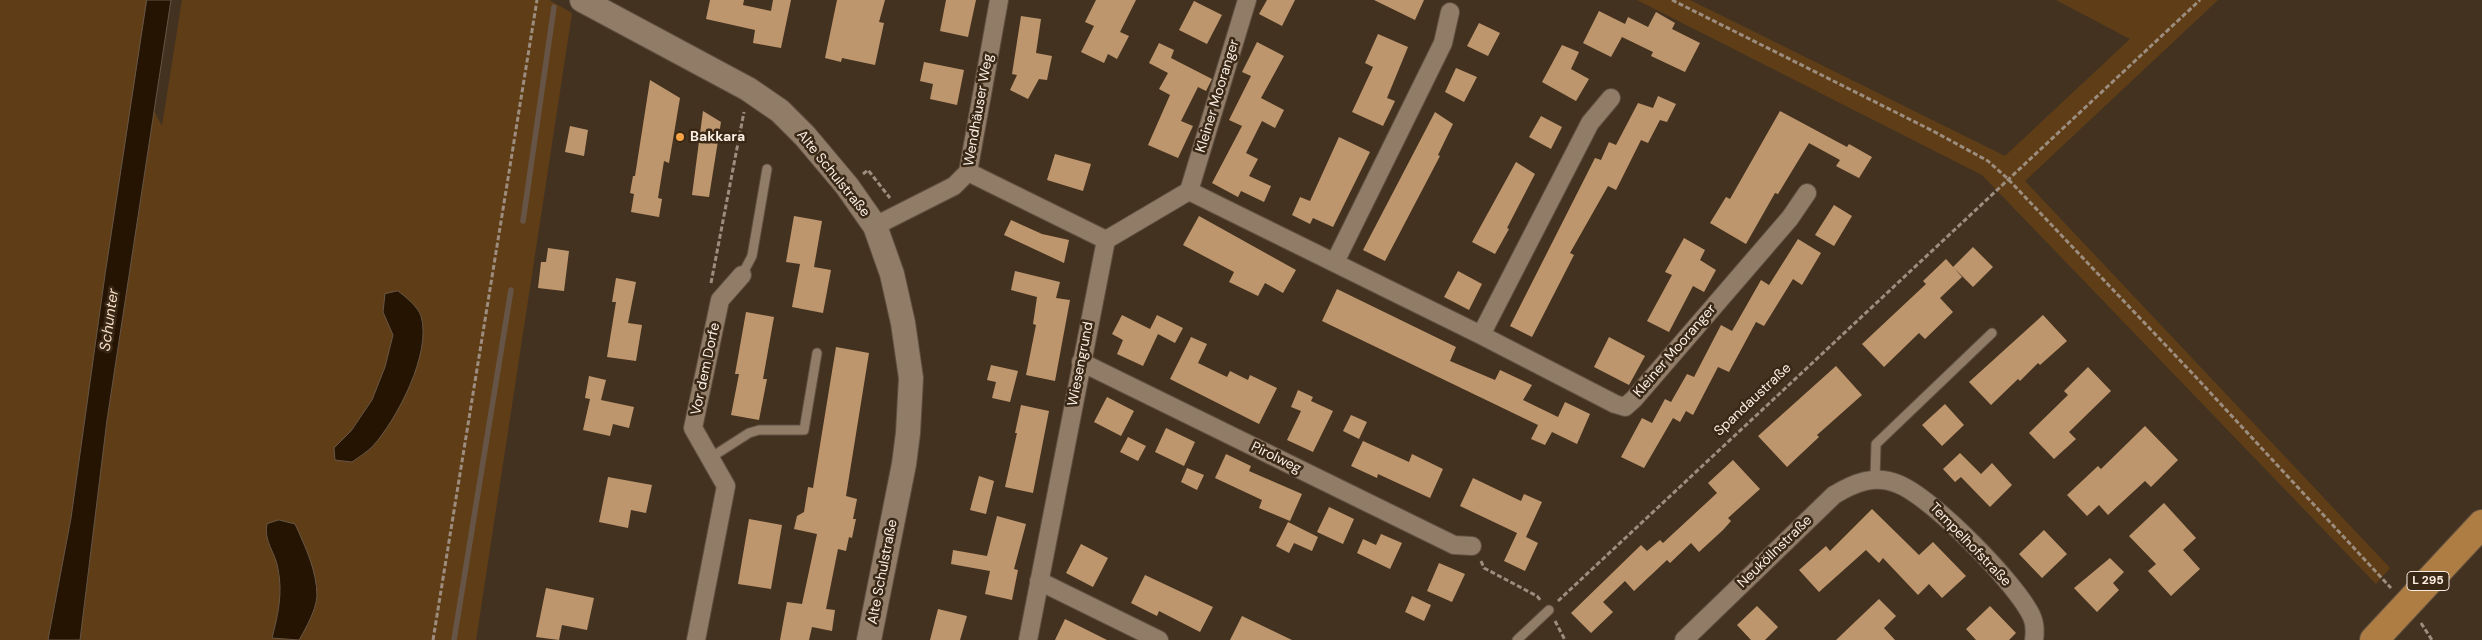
<!DOCTYPE html>
<html>
<head>
<meta charset="utf-8">
<style>
  body { margin:0 }
  canvas { display:block; background:#443220 }
</style>
</head>
<body>
<canvas width="2482" height="640"></canvas>
<script>
const ctx = document.querySelector('canvas').getContext('2d');
ctx.lineJoin = 'round';
function fill(path, color) {
  ctx.fillStyle = color;
  ctx.fill(path, 'evenodd');
}
function stroke(path, color, width, dash) {
  ctx.strokeStyle = color;
  ctx.lineWidth = width;
  ctx.lineCap = dash ? 'butt' : 'round';
  ctx.setLineDash(dash || []);
  ctx.stroke(path);
}
function drawText(font, color, halo, rows, align = 'center') {
  ctx.font = font + ' "DM Sans",sans-serif';
  ctx.lineWidth = 5;
  ctx.setLineDash([]);
  ctx.textBaseline = 'middle';
  ctx.strokeStyle = halo;
  ctx.fillStyle = color;
  for (const [text, x, y, turn = 0] of rows) {
    ctx.save();
    ctx.translate(x, y);
    ctx.rotate((+turn || 0) * Math.PI / 180);
    ctx.textAlign = isNaN(turn) ? turn : align;
    if (halo) ctx.strokeText(text, 0, 0);
    ctx.fillText(text, 0, 0);
    ctx.restore();
  }
}
fill(new Path2D(`
  M0,0h147l-42,275 -34,243 -23,122h-48z
  M182,0h367l23,13 -96,627h-396l27,-220 47,-309 8,15z
  M1637,0h53l315,156 125,-117 -74,-39h162l-193,181 365,387 -14,16 -394,-409z`), '#5f3e17');
const water = new Path2D(`
  M147,0h24l-64,420 -27,220h-32l23,-122 34,-243z
  M398,291c8,6 20,16 23,25 11,37 -24,103 -48,130 -6,6 -14,11 -21,16l-17,-2 -1,-12 17,-17 21,-31 13,-33 8,-32 -10,-23 2,-18z
  M279,520l16,4c10,22 22,47 22,72 -1,14 -11,32 -18,44l-27,-2c6,-23 11,-45 6,-69 -2,-16 -15,-28 -11,-45z`);
fill(water, '#261402');
stroke(water, '#665546', 1);
stroke(new Path2D(`
  M523,221l31,-214
  M454,640l57,-350`), '#665546', 5.5);
fill(new Path2D(`
  M710,0h34l-1,5 28,6 2,-11h18l-10,48 -28,-5 2,-13 -49,-11z
  M837,0h48l-6,22 5,1 -9,42 -33,-7 -1,4 -16,-4z
  M946,0h30l-8,37 -28,-6z
  M1096,0h40l-16,32 9,4 -12,23 -9,-5 -4,9 -23,-11 13,-26 -9,-4z
  M1267,0h28l-13,26 -23,-12z
  M1374,0h50l-9,20z
  M1194,1l28,14 -15,29 -28,-14z
  M1599,11l26,13 3,-7 20,10 8,-15 19,11 -3,6 28,14 -15,29 -34,-16 2,-4 -31,-15 -11,20 -28,-14z
  M1021,16l20,3 -5,34 16,3 -5,24 -8,-1 -11,20 -18,-9 7,-15 -5,-1z
  M1479,23l21,10 -12,23 -21,-10z
  M1378,34l30,13 -21,51 8,3 -12,25 -31,-14 21,-45 -8,-4z
  M1257,42l27,14 -23,42 23,12 -9,18 -13,-7 -16,32 12,6 -9,17 22,10 -7,16 -23,-11 -3,6 -26,-14 30,-57 -13,-6 22,-44 -9,-4z
  M1159,43l15,7 -3,8 41,21 -6,12 -8,-4 -17,34 12,5 -15,32 -30,-13 22,-50 -11,-6 9,-16 -19,-10z
  M1562,45l17,7 -8,17 18,10 -13,22 -34,-19z
  M924,62l40,8 -7,35 -27,-6 3,-15 -13,-3z
  M1456,68l21,9 -13,25 -19,-10z
  M650,80l30,18 -11,65 -5,-2 -6,37 4,1 -3,18 -28,-5 3,-18 -4,-1 3,-17h2z
  M1658,96l18,8 -9,18 -7,-2 -12,23 -7,-3 -25,50 -8,-4 -38,67 4,2 -42,82 -22,-11 85,-168 6,2 8,-18 7,3 22,-42 15,5z
  M703,111l18,11 -12,75 -17,-2z
  M1780,111l67,36 2,-3 23,13 -13,21 -23,-12 4,-6 -31,-17 -31,51 -3,-1 -29,51 -36,-21 16,-26 4,2z
  M1435,112l18,12 -15,31 2,1 -55,105 -22,-11z
  M1541,116l21,11 -11,22 -22,-12z
  M570,126l18,4 -4,26 -19,-4z
  M1339,137l31,15 -37,75 -20,-9 -3,6 -18,-9 8,-18 10,4z
  M1055,154l36,10 -8,27 -36,-11z
  M1516,162l19,12 -28,54 2,1 -14,25 -23,-12z
  M1834,205l18,11 -18,30 -19,-11z
  M794,216l28,5 -8,46 17,3 -8,43 -31,-6 8,-43 -14,-2z
  M1199,216l97,54 -13,23 -18,-10 -7,13 -29,-14 5,-10 -51,-27z
  M1011,220l31,14 27,6 -5,23 -60,-28z
  M1684,238l21,12 -5,10 16,10 -12,22 -11,-6 -24,46 -22,-11 25,-46 -7,-3z
  M1798,239l23,14 -19,32 -9,-6 -29,47 -8,-4 -27,50 -11,-5 -25,48 -7,-4 -6,11 -7,-4 -29,50 -23,-11 21,-39 10,5 13,-24 6,3 16,-28 7,3 27,-52 11,6 29,-51 8,5z
  M1973,247l20,20 -20,20 -20,-20z
  M548,248l21,3 -5,40 -26,-3 3,-26h5z
  M1946,259l16,18 -22,21 13,14 -28,27 -6,-6 -35,34 -22,-23 64,-60 -3,-3z
  M1015,271l45,11 -4,16 14,2 -15,81 -29,-6 10,-50 -3,-1 4,-27 -26,-7z
  M1458,271l24,13 -13,26 -25,-13z
  M616,278l20,4 -8,41 14,2 -6,36 -29,-4 9,-55h-4z
  M1337,289l119,58 -6,14 45,19 5,-10 32,15 -9,15 35,17 7,-15 25,12 -13,30 -25,-12 -7,13 -14,-6 7,-14 -216,-104z
  M746,312l28,5 -11,62h4l-8,41 -28,-5 8,-41h-4z
  M1122,315l28,14 7,-14 26,13 -8,15 -17,-9 -15,32 -26,-12 6,-14 -11,-6z
  M2043,315l24,26 -27,24 -2,-2 -18,18 -2,-2 -27,26 -22,-23z
  M1191,337l16,7 -9,19 29,14 3,-6 18,9 2,-5 27,13 -18,36 -89,-45z
  M1609,337l36,19 -16,29 -35,-18z
  M836,347l33,6 -23,143 11,3 -4,20h3l-4,19 -3,-1 -3,14 -8,-2 -12,60 9,1 -3,21 -20,-4 -3,13h-29l7,-38 15,2 15,-70 -23,-5 3,-13 7,-4 4,-25 5,1z
  M991,365l27,6 -8,31 -18,-4 4,-16 -9,-2z
  M1836,366l26,29 -45,40 2,2 -32,30 -29,-31z
  M2088,367l23,24 -42,41 7,7 -22,20 -25,-26 39,-38 -4,-4z
  M589,376l17,4 -5,20 33,7 -5,21 -16,-4 -3,12 -27,-6 7,-31 -5,-1z
  M1298,390l15,7 -2,4 22,10 -20,41 -26,-12 14,-29 -10,-4z
  M1107,397l27,14 -13,25 -27,-14z
  M1945,404l19,21 -22,21 -20,-21z
  M1021,405l28,6 -16,82 -28,-6 12,-54h-2z
  M1351,415l16,7 -8,17 -16,-8z
  M2145,426l33,34 -27,27 -6,-6 -37,34 -9,-10 -12,11 -20,-21 31,-29 3,3z
  M1166,428l29,14 -11,24 -29,-14z
  M1128,437l18,9 -8,15 -18,-9z
  M1363,441l46,21 3,-8 31,15 -13,29 -52,-24 -1,4 -26,-12z
  M1960,453l21,21 11,-11 20,22 -22,22 -29,-30 -6,5 -12,-13z
  M1226,454l25,12 -2,5 53,23 -12,27 -31,-13 3,-8 -47,-22z
  M1733,460l27,29 -32,29 3,3 -8,9 -24,22 -8,-9 -21,20 -3,-3 -33,31 -9,-10 -22,21 10,10 -22,21 -20,-20 70,-68 6,6 13,-11 3,3 54,-50 -9,-10z
  M1187,468l17,7 -7,15 -16,-8z
  M979,476l15,5 -8,33 -16,-4z
  M608,477l44,8 -6,28 -15,-3 -3,18 -29,-6z
  M1473,478l48,23 3,-7 18,8 -16,35 12,6 -13,28 -21,-10 13,-28 -57,-27z
  M2164,503l32,35 -13,12 17,19 -29,27 -23,-25 8,-7 -27,-28z
  M1329,507l25,12 -11,25 -26,-12z
  M1872,509l47,46 14,-13 33,34 -24,22 -13,-14 -11,11 -35,-37 -4,5 -13,-13 -47,42 -20,-22 27,-24 4,5z
  M997,516l29,8 -12,45 4,1 -6,30 -27,-6 5,-23 -39,-7 2,-14 34,6z
  M749,519l33,6 -11,64 -33,-5z
  M1288,522l30,15 -6,14 -18,-8 -5,10 -13,-7z
  M2044,530l23,24 -25,24 -23,-24z
  M1381,534l21,9 -12,26 -33,-16 6,-14 13,6z
  M1081,544l27,14 -15,29 -27,-14z
  M2110,558l14,14 -11,11 6,7 -22,22 -23,-24z
  M1439,563l26,11 -13,28 -25,-11z
  M1145,575l68,32 -13,25 -41,-21 -2,5 -26,-13z
  M546,588l48,10 -7,32 -25,-5 -3,15 -23,-3z
  M1412,596l19,9 -7,16 -19,-9z
  M1879,599l17,17 -12,12 11,12h-59z
  M1757,606l21,21 -13,13h-14l-14,-15z
  M1990,606l26,27 -7,7h-33l-10,-11z
  M938,609l29,7 -7,24h-30z
  M1242,616l50,24h-62z
  M1065,619l42,21h-52z`), '#be966d');
const lane = new Path2D(`
  M742,275l10,-19 15,-87
  M710,458l39,-25 10,-3h45l13,-77
  M1875,479l1,-35 116,-111
  M1517,640l32,-30`);
const street = new Path2D(`
  M968,172l138,68 -78,400
  M1189,191l292,144 134,69 10,3 9,-8 156,-181 17,-25
  M875,226l79,-40 14,-14 31,-172
  M1106,240l83,-49 58,-191
  M1335,262l108,-219 7,-31
  M1481,335l109,-212 21,-25
  M1081,362l373,183 18,1
  M1039,581l120,59
  M696,640l30,-154 -33,-58 27,-128 22,-25
  M1684,640l150,-145c20,-12 41,-21 64,-11 34,13 120,101 134,133 3,7 3,16 2,23`);
const secondary = new Path2D(`
  M582,0l166,89 32,22 25,25 42,50 28,40 17,48 11,49 8,55 -3,55 -4,31 -35,176`);
const primary = new Path2D(`
  M2374,640l108,-116`);
stroke(lane, '#605040', 11);
stroke(street, '#605040', 20);
stroke(secondary, '#605040', 26);
stroke(primary, '#605040', 30);
stroke(new Path2D(`
  M1672,0l261,131 55,30 20,18 184,194 199,215
  M863,174l5,-4 22,28
  M711,283l33,-171
  M1481,561l3,7 53,28 4,5
  M1558,601l642,-601
  M1555,621l10,19
  M2421,623l11,17
  M433,640l104,-640`), '#9c8d7f', 3, [5, 2.5]);
stroke(lane, '#917c68', 9);
stroke(street, '#917c68', 18);
stroke(secondary, '#917c68', 24);
stroke(primary, '#ae7d43', 28);
for (const [x, y, r, color] of [
  [680,137,5,"#f5a345"]
]) {
  const dot = new Path2D();
  dot.arc(x, y, r, 0, 2 * Math.PI);
  ctx.fillStyle = color;
  ctx.fill(dot);
  stroke(dot, '#392816', 2);
}
for (const [x, y, w] of [
  [2428,581,42]
]) {
  const box = new Path2D();
  box.roundRect(x - w / 2, y - 9.5, w, 19, 4);
  ctx.fillStyle = '#392816';
  ctx.fill(box);
  stroke(box, '#faeee3', 1);
}
drawText('bold 12px', '#faeee3', null, [
  ["L 295",2428,581]
]);
drawText('14px', '#faeee3', '#392816', [
  ["Kleiner Mooranger",1218,96,-73],
  ["Wendhäuser Weg",979,110,-80],
  ["Alte Schulstraße",833,174,51],
  ["Kleiner Mooranger",1675,351,-49],
  ["Wiesengrund",1081,364,-79],
  ["Vor dem Dorfe",706,369,-78],
  ["Spandaustraße",1753,400,-43],
  ["Pirolweg",1276,458,26],
  ["Tempelhofstraße",1970,545,46],
  ["Neuköllnstraße",1775,552,-44],
  ["Alte Schulstraße",883,572,-79]
]);
drawText('bold 14px', '#faeee3', '#392816', [
  ["Bakkara",690,137]
], 'left');
drawText('italic 15px', '#f6dec6', '#392816', [
  ["Schunter",110,320,-82]
]);
</script>
</body>
</html>
